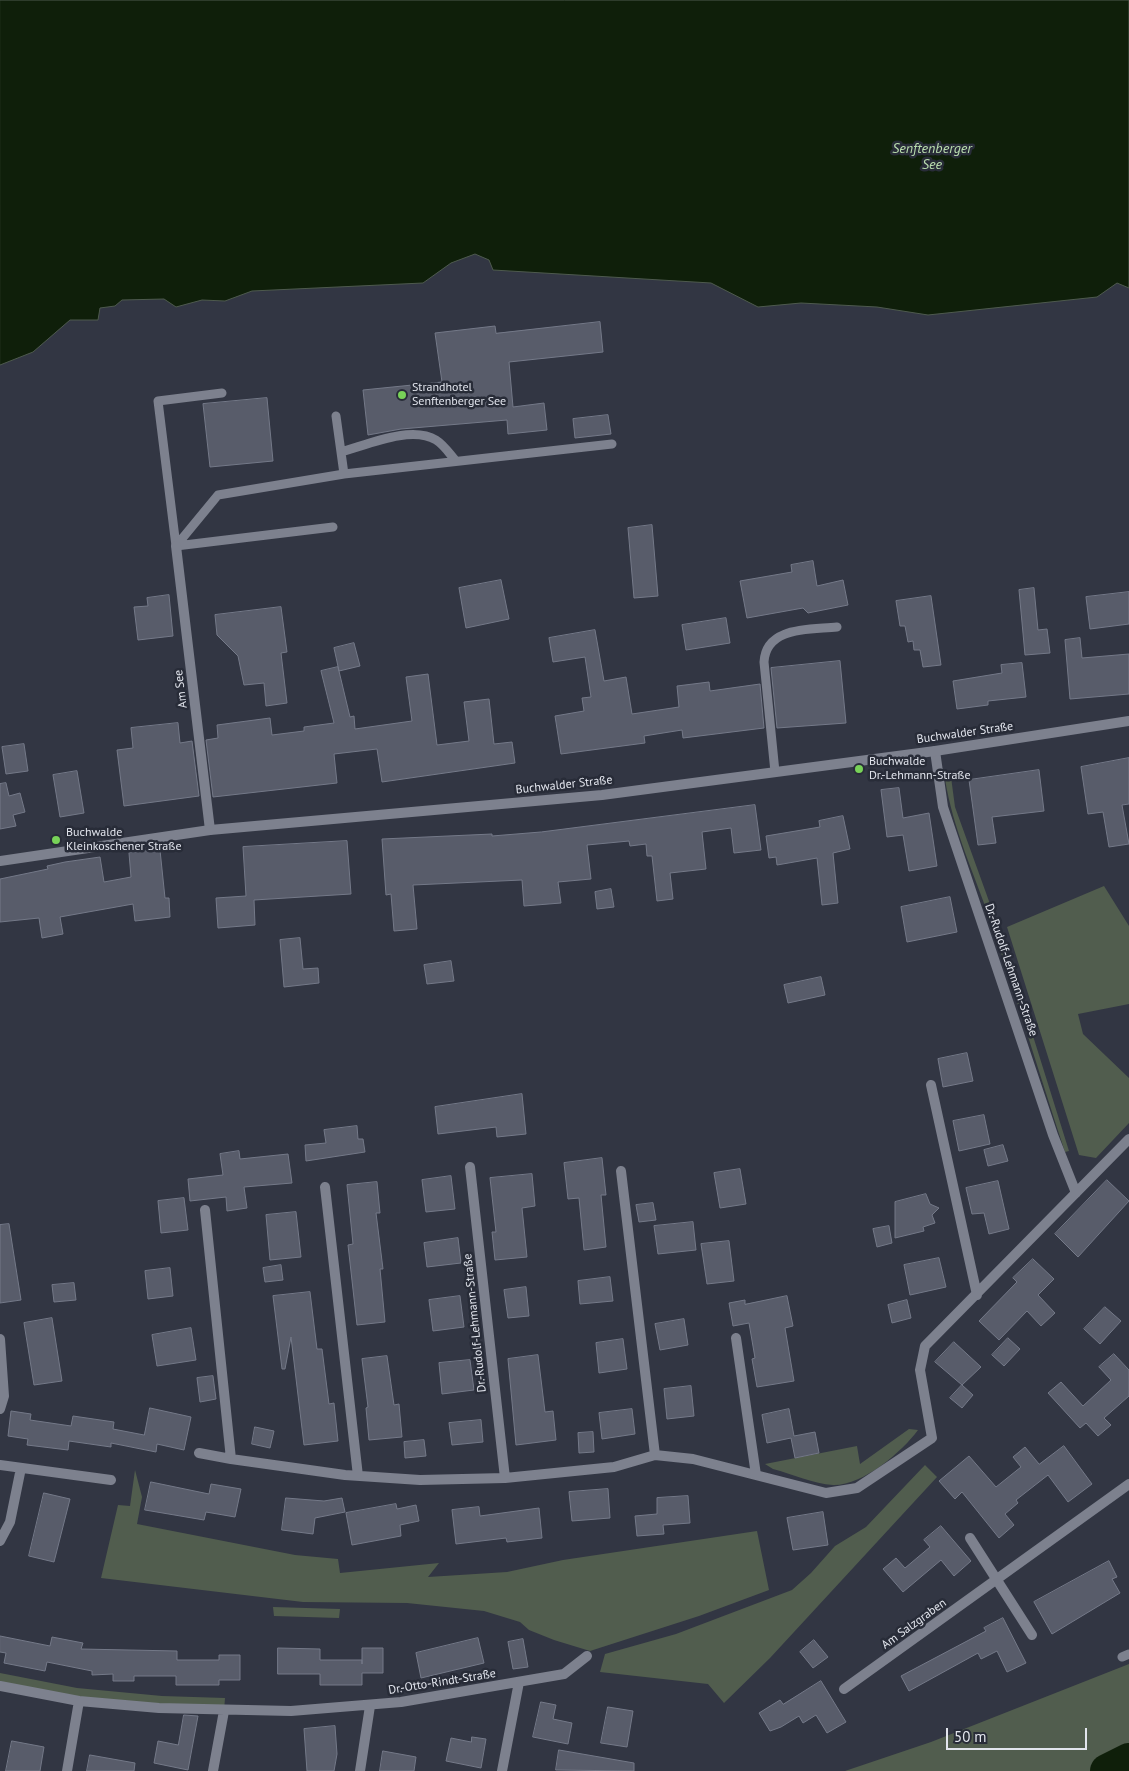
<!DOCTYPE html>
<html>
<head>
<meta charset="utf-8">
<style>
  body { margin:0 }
  #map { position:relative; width:1129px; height:1771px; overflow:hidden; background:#323643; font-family:"PT Sans",sans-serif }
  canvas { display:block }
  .scale { position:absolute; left:946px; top:1728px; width:141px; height:22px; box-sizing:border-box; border:2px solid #e2e5ed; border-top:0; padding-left:6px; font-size:15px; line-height:18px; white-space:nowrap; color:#e2e5ed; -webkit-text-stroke:4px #282c38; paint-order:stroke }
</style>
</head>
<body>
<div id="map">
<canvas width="1129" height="1771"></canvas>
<div class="scale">50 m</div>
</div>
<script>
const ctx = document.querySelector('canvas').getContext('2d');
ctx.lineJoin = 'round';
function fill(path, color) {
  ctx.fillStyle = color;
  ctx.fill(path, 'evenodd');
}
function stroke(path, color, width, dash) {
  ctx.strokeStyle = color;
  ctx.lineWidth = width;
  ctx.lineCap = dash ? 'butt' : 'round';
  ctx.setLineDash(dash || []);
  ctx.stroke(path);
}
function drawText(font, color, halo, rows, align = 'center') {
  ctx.font = font + ' "PT Sans",sans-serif';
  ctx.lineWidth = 5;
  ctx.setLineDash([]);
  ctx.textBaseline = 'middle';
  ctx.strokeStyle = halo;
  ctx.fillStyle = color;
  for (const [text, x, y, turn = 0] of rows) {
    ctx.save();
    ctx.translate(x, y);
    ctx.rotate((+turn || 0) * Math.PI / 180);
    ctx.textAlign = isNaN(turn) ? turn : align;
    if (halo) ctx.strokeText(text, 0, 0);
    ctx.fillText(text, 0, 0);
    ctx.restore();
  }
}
fill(new Path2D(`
  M951,777l4,30 48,133 66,211 -4,1c-25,-76 -48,-153 -74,-229 -16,-48 -38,-93 -46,-144z
  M1104,886l25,40v78l-51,10 5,20 46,44v45l-33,35 -17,-3 -72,-228z
  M909,1429l9,1c-16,22 -56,56 -85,55 -19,-1 -41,-11 -60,-16l-8,-5 92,-18 3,18z
  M925,1465l12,12 -167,181 -46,45 -16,-19 -108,-12 5,-18 71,-20 116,-44 19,-17 24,-27 31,-19z
  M135,1470l7,27 -5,27 158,31 43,4 2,14 99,-10 -11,14 79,-5 56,-12 194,-29 12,59 -70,26 -109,35 -36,-11 -25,-10 -9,-8 -36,-11 -77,-8 -104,-1 -202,-24 17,-73 12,1z
  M273,1607l67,2 -1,9 -65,-2z
  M1129,1664v107h-284l86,-29z
  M0,1673l77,15 85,8 63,2 -1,13 -65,-3 -159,-22z`), '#515d4e');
const water = new Path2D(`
  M0,0h1129v288l-12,-5 -20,14 -169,18 -51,-8 -76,-4 -43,4 -47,-24 -218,-13 -4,-10 -14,-6 -24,9 -28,20 -171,8 -27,10 -23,-1 -26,7 -12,-8 -42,1 -7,6 -15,2 -2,12h-28l-37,32 -33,13z`);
fill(water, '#0f1f0a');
stroke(water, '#4e5a4e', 1);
stroke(new Path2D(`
  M1107,1771l22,-11`), '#0f1f0a', 34);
const building = new Path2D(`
  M600,322l3,30 -94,10 4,45 31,-4 3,27 -39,4 -1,-14 -106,9 -33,6 -5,-45 79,-8 -7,-49 60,-7 1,7z
  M267,398l6,63 -63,6 -7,-63z
  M608,415l3,19 -36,4 -2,-19z
  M652,525l6,71 -24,2 -6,-70z
  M813,561l4,25 26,-6 5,25 -40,8 -5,-5 -56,10 -7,-37 52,-9 -1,-7z
  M501,580l8,39 -43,9 -7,-40z
  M1034,588l4,42 9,-1 3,24 -25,2 -6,-65z
  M1129,592v32l-39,5 -4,-32z
  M169,595l4,41 -35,4 -4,-33 14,-1 -1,-8z
  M931,596l10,69 -18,2 -3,-17h-6l-1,-9 -5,1 -3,-16h-5l-4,-25z
  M281,607l6,45 -6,1 6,50 -21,3 -2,-23 -20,2 -6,-29 -21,-21 -2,-20z
  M726,618l4,25 -44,7 -4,-25z
  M595,630l9,51 22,-4 6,37 47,-7 -2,-21 32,-4 1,9 50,-7 4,44 -81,10 -1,-8 -38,6 1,7 -84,11 -6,-38 29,-5 -2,-13 9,-1 -6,-40 -32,5 -4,-24z
  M1080,638l2,20 47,-4v40l-59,5 -5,-59z
  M354,643l6,23 -21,5 -5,-23z
  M840,661l6,62 -69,5 -6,-60z
  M1022,663l4,34 -38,4v4l-31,4 -4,-28 49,-8 -1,-8z
  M338,667l12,50 4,-1 1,13 57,-8 -6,-44 22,-3 9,71 32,-4 -5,-39 25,-3 5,45 18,-2 3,21 -133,19 -5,-33 -43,5 3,29 -124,14 -7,-57 12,-2 -1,-13 53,-7 2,17 32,-4v-4l30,-4 -13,-52z
  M178,723l2,20 12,-2 7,55 -75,10 -7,-56 16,-2 -2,-20z
  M24,744l4,27 -22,3 -4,-27z
  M1129,758v46l-7,1 7,39 -20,3 -6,-35 -15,2 -7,-47z
  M1039,770l5,41 -52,6 4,26 -18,2 -9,-65z
  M77,771l7,42 -24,4 -7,-42z
  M6,783l3,13 11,-3 5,19 -12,3 3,11 -16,3v-45z
  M899,788l4,30 26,-5 8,53 -28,5 -6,-36 -16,2 -6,-47z
  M755,805l6,45 -27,3 -3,-25 -29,4 4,37 -36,4 3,26 -16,2 -5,-45h-5l-1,-12 -16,2 -1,-5 -42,4 4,34 -33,3 3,21 -37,3 -2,-26 -109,5 4,44 -23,2 -3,-37 -5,1 -4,-56 110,-5v2l49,-4z
  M843,816l7,33 -17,4 5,50 -16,2 -5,-47 -40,7 -1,-8 -7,1 -3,-22 54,-9 -1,-6z
  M347,841l4,53 -97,6 1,25 -37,3 -2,-30 30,-2 -3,-49z
  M160,850l5,48h4l1,19 -35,4 -2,-17 -73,13 3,17 -21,4 -3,-20 -39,4v-43l48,-10 -1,-3 18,-4 35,-5 4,25 27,-5 -2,-24z
  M611,889l3,18 -17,2 -2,-17z
  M950,897l7,35 -50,10 -6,-35z
  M300,938l3,31 15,-1 1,15 -35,4 -4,-47z
  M451,961l3,20 -27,3 -3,-19z
  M821,977l4,18 -37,8 -4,-18z
  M967,1053l6,28 -30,6 -5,-28z
  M522,1094l4,40 -29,3 -1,-10 -58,7 -3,-27z
  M984,1115l6,29 -31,7 -6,-30z
  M357,1126l1,13h5l2,13 -59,9 -1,-16 21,-2 -2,-13z
  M1003,1145l5,16 -20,5 -4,-16z
  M239,1151l1,8 48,-5 4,29 -48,4 3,21 -20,3 -1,-14 -36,4 -2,-22 35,-4 -3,-21z
  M602,1158l4,37h-5l5,52 -22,3 -5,-52 -11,1 -4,-36z
  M740,1169l6,35 -26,4 -6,-35z
  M532,1174l3,32 -13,2 5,49 -32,3 -3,-28h4l-6,-54z
  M451,1176l4,33 -29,3 -4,-32z
  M1107,1180l22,21 -51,56 -23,-23z
  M998,1181l11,48 -20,5 -5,-21 -12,1 -6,-26z
  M377,1182l3,31h-4l7,56h-3l5,53 -28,3 -9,-80 5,-1 -6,-59z
  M926,1194l4,10 9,4 -7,7 3,8 -12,4 1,4 -29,7v-36z
  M184,1198l4,32 -27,3 -3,-32z
  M653,1203l3,17 -17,2 -3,-17z
  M296,1212l5,45 -31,3 -4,-45z
  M693,1222l3,28 -38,4 -4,-28z
  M9,1224l12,76 -21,3v-78z
  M889,1226l3,17 -15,4 -4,-18z
  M458,1238l3,25 -34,4 -3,-24z
  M729,1241l5,40 -27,3 -6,-40z
  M939,1258l7,29 -36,8 -6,-30z
  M1033,1259l21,20 -16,16 17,18 -14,13 -14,-15 -28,29 -20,-19 38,-39 -4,-4z
  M281,1265l2,15 -18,2 -2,-14z
  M170,1268l3,28 -25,3 -3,-28z
  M610,1277l3,24 -33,3 -2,-23z
  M74,1283l2,17 -22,2 -2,-17z
  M526,1287l3,29 -21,2 -4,-28z
  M310,1292l7,57h5l7,55 5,-1 4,38 -34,4 -13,-108 -6,32h-3l-9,-73z
  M460,1296l4,31 -31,4 -4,-31z
  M787,1296l6,30 -8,2 9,53 -37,6 -5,-28 3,-1 -6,-35 -16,3 -4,-23 16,-3v4z
  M907,1300l4,18 -19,5 -4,-18z
  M1105,1307l16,14 -21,23 -16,-15z
  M52,1318l10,63 -28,4 -10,-62z
  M684,1319l4,26 -28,5 -5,-26z
  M191,1328l5,32 -39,6 -5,-31z
  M1008,1338l12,11 -16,17 -12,-11z
  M623,1339l4,30 -28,4 -3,-30z
  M954,1342l27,25 -19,18 -27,-23z
  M1114,1354l15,16v26l-25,22 7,7 -13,11 -12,-13 -6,5 -32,-35 13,-11 22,24 28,-26 -12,-13z
  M538,1355l7,57 8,-1 3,29 -40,5 -8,-86z
  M387,1356l7,49 5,-1 3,33 -33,3 -3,-32 2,-1 -6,-48z
  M470,1360l4,30 -32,4 -3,-31z
  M213,1376l3,23 -16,3 -3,-24z
  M962,1385l11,10 -11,13 -12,-10z
  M691,1386l3,30 -27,3 -3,-30z
  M150,1408l41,9 -7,33 -27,-6 -1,8 -45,-9v4l-42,-6 -1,9 -41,-5 1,-6 -20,-3 3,-25 20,3 -1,6 41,6 2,-10 41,6 -1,7 31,6z
  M632,1409l3,25 -33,5 -3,-26z
  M789,1409l5,27 21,-4 4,21 -24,5 -4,-20 -24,5 -5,-28z
  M481,1420l2,22 -31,3 -3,-22z
  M255,1427l19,4 -4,17 -18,-4z
  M593,1432l1,20 -15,1 -1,-20z
  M424,1440l2,16 -21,2 -1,-16z
  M1064,1446l28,38 -24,18 -20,-27 -32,25 2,3 -13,11 9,11 -15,13 -37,-46 -7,7 -16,-18 30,-25 27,31 25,-20 -8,-10 12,-10 14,17z
  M151,1482l58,12 2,-10 30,5 -6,28 -29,-5 -2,8 -59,-10z
  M608,1489l2,29 -38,3 -3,-29z
  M44,1493l26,6 -16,63 -25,-6z
  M688,1496l2,27 -27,2 1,9 -27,2 -2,-20 22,-2v-16z
  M286,1498l38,3 18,-3 3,14 -30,6 -2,16 -31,-4z
  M396,1504l1,5 19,-4 3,16 -19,4 1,11 -49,9 -6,-32z
  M479,1507l1,9 59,-8 3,30 -35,4 -1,-4 -50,6 -4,-34z
  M823,1512l5,33 -35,5 -6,-32z
  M941,1526l30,35 -17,15 -13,-16 -38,32 -20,-23 13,-11 9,10 25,-21 -6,-7z
  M1109,1561l8,16 -5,2 8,14 -68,41 -18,-32z
  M1003,1618l23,45 -19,9 -10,-21 -16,8 -3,-6 -69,38 -8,-15 85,-45 -2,-3z
  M0,1636l50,10 2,-9 31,6 -2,6 96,2v9h42v-5h21v25h-21v5h-43v-9h-42v5h-21v-7l-21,1v-4l-45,-9 -2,9 -41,-8 2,-10 -6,-1z
  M478,1638l6,25 -63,15 -5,-25z
  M523,1639l5,28 -15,2 -5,-27z
  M814,1640l14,17 -15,11 -13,-16z
  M278,1648l42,1v11h42v4v-16h21v25h-21v12h-42v-11h-42z
  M821,1681l25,41 -19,11 -11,-18 -13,8 -4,-7 -18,11 -11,4 -11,-18 21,-13 3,4z
  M541,1702l15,3 -3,14 19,4 -4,21 -35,-7z
  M608,1707l25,4 -6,36 -26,-4z
  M184,1715l14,1 -10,54 -34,-7 4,-22 20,4z
  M335,1726l2,28 -3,17h-27l-3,-42z
  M472,1737l14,2 -5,29 -35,-7 5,-23 20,4z
  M12,1741l32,6 -4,24h-34z
  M559,1750l75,13v8l-78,-1z
  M383,1751l33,6 -2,14h-34z
  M90,1755l45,8 -1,8h-47z`);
fill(building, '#585c6a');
stroke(building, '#747988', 1);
stroke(new Path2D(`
  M336,416l8,58
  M341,452c26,-7 70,-27 95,-12 8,5 13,13 19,20
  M176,546l42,-51 126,-21 268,-30
  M176,546l-18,-145 64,-8
  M176,546l157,-19
  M775,772l-11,-110c2,-36 46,-32 73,-35
  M1122,1657l7,-3`), '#7d818e', 9);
stroke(new Path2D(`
  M176,546l34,284
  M935,751l8,56 110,328 23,58
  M931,1085l46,210
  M470,1167l35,311
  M621,1171l34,284
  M325,1187l33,289
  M205,1210l26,249 114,16 75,5 85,-2 109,-11 41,-12 38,4 133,34 31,-5 75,-50 -12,-68 5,-24 204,-207
  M736,1338l20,137
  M0,1339l4,57 -4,13
  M199,1453l32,6
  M0,1465l111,15
  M970,1538l62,97
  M0,1541l10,-19 11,-54
  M0,1686l79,15 80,7 132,3 110,-9 163,-28 23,-18
  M844,1689l285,-205
  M67,1771l12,-70
  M213,1771l11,-60
  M360,1771l10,-65
  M502,1771l17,-89`), '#7d818e', 10);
stroke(new Path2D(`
  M0,861l210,-31 392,-35 333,-44 194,-30`), '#7d818e', 10);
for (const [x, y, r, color] of [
  [402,395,5,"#78d258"],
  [859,769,5,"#78d258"],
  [56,840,5,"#78d258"]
]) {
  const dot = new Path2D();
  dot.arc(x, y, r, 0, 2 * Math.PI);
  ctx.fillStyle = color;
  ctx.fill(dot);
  stroke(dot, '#282c38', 2);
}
drawText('12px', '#e2e5ed', '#282c38', [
  ["Strandhotel",412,388],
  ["Senftenberger See",412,402],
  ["Buchwalde",869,762],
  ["Dr.-Lehmann-Straße",869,776],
  ["Buchwalde",66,833],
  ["Kleinkoschener Straße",66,847]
], 'left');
drawText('12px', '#e2e5ed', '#282c38', [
  ["Am See",181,689,-97],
  ["Buchwalder Straße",965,733,-8],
  ["Buchwalder Straße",564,785,-6],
  ["Dr.-Rudolf-Lehmann-Straße",1011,970,71],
  ["Dr.-Rudolf-Lehmann-Straße",475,1323,-96],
  ["Am Salzgraben",914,1624,-36],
  ["Dr.-Otto-Rindt-Straße",442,1682,-9]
]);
drawText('italic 14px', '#b9ddae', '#282c38', [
  ["Senftenberger",932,149],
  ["See",932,165]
]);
</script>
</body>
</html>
